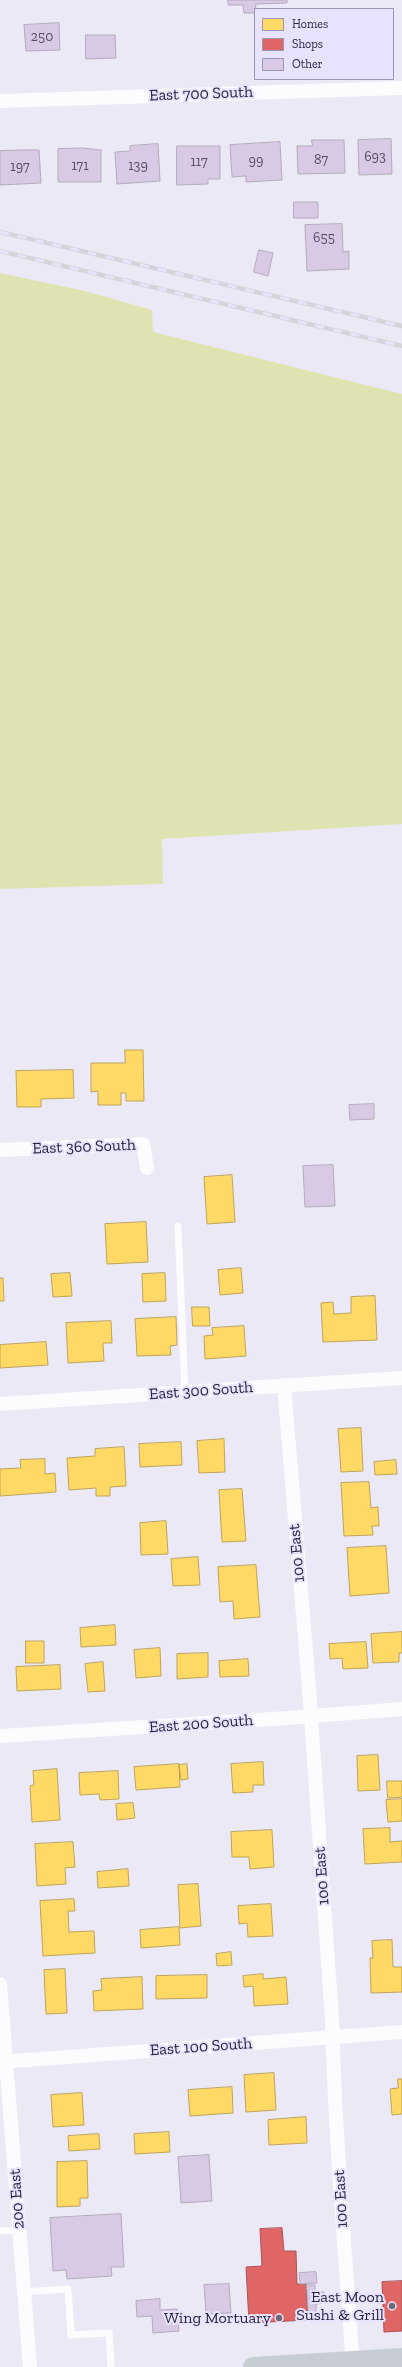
<!DOCTYPE html>
<html>
<head>
<meta charset="utf-8">
<style>
  body { margin:0 }
  #map { position:relative; width:402px; height:2367px; overflow:hidden; background:#ebe9f6; font-family:"Zilla Slab",serif }
  canvas { display:block }
  .legend { position:absolute; left:254px; top:8px; width:140px; height:72px; box-sizing:border-box; background:#e7e3fc; border:1px solid #9c97b0; margin:0; padding:5px 7px; list-style:none; font-size:12px; color:#2b263d }
  .legend li { display:flex; align-items:center; gap:8px; height:20px }
  .legend b { width:20px; border:1px solid #9c97b0 }
</style>
</head>
<body>
<div id="map">
<canvas width="402" height="2367"></canvas>
<ul class="legend">
<li><b style="height:11px;background:#ffd966"></b>Homes</li>
<li><b style="height:11px;background:#e06666"></b>Shops</li>
<li><b style="height:11px;background:#d8c9e4"></b>Other</li>
</ul>
</div>
<script>
const ctx = document.querySelector('canvas').getContext('2d');
ctx.lineJoin = 'round';
function fill(path, color) {
  ctx.fillStyle = color;
  ctx.fill(path, 'evenodd');
}
function stroke(path, color, width, dash) {
  ctx.strokeStyle = color;
  ctx.lineWidth = width;
  ctx.lineCap = dash ? 'butt' : 'round';
  ctx.setLineDash(dash || []);
  ctx.stroke(path);
}
function drawText(font, color, halo, rows, align = 'center') {
  ctx.font = font + ' "Zilla Slab",serif';
  ctx.lineWidth = 4;
  ctx.setLineDash([]);
  ctx.textBaseline = 'middle';
  ctx.strokeStyle = halo;
  ctx.fillStyle = color;
  for (const [text, x, y, turn = 0] of rows) {
    ctx.save();
    ctx.translate(x, y);
    ctx.rotate((+turn || 0) * Math.PI / 180);
    ctx.textAlign = isNaN(turn) ? turn : align;
    if (halo) ctx.strokeText(text, 0, 0);
    ctx.fillText(text, 0, 0);
    ctx.restore();
  }
}
fill(new Path2D(`
  M0,273l85,18 67,19 1,22 249,62v430l-240,15 1,45 -163,5z`), '#dfe3b1');
const homes = new Path2D(`
  M125,1050h18l1,51h-18v-8h-5v12h-23v-14l-7,1v-29h34z
  M73,1070l1,28 -33,1v8h-24l-1,-36z
  M232,1175l3,47 -28,2 -3,-47z
  M146,1222l2,40 -41,2 -2,-40z
  M241,1268l2,25 -23,2 -2,-25z
  M70,1273l2,23 -19,1 -2,-23z
  M165,1273l1,28 -23,1 -1,-28z
  M0,1278h3l1,23h-4z
  M375,1296l2,44 -54,2 -2,-39 12,-1 1,12 17,-1v-16z
  M192,1307h17l1,19h-17z
  M176,1317l1,28 -7,1 1,9 -34,1 -2,-37z
  M111,1321l1,22h-9l1,18 -36,2 -2,-40z
  M244,1326l2,30 -41,3 -1,-23 9,-1 -1,-7z
  M46,1342l2,23 -48,3v-23z
  M361,1428l2,43 -22,1 -3,-43z
  M224,1439l1,33 -26,1 -2,-32z
  M181,1442l1,23 -42,2 -1,-23z
  M124,1447l2,39 -16,1v9h-14v-8l-27,2 -2,-32 28,-2v-7z
  M45,1459v15l10,-1 1,19 -56,4v-27l21,-1 -1,-8z
  M396,1460l1,14 -22,1 -1,-13z
  M369,1482l2,26 7,-1 1,19h-7l1,9 -29,1 -3,-53z
  M242,1489l4,52 -24,1 -3,-52z
  M166,1521l2,33 -27,1 -1,-32z
  M386,1546l3,47 -39,3 -3,-48z
  M198,1557l2,28 -27,1 -2,-27z
  M256,1565l4,52 -26,2 -1,-18 -13,1 -2,-35z
  M115,1625l1,20 -35,2 -1,-19z
  M402,1632v21h-3v9l-26,1 -2,-29z
  M26,1641h18v22h-18z
  M366,1642l2,26 -25,1 -1,-11 -12,1 -1,-15z
  M160,1648l1,28 -25,2 -2,-28z
  M208,1653v24l-31,2v-25z
  M248,1659l1,17 -29,1 -1,-16z
  M103,1662l2,29 -17,1 -3,-28z
  M60,1665l1,24 -44,2 -1,-24z
  M378,1755l2,35 -22,1 -1,-35z
  M263,1762l1,23h-11v7l-20,1 -2,-29z
  M179,1764l1,23 -44,3 -2,-23z
  M187,1764l1,15 -7,1 -2,-15z
  M57,1769l3,51 -28,2 -2,-36 4,-1 -1,-14z
  M118,1771l1,28 -19,1 -1,-6 -19,1 -1,-22z
  M387,1781h15v16l-14,1z
  M402,1799v22l-14,1 -2,-22z
  M133,1803l2,15 -18,2 -1,-16z
  M390,1828v14l12,-1v21l-37,2 -2,-35z
  M272,1830l2,37 -24,2 -1,-12h-17l-1,-25z
  M73,1842l2,25 -10,1 1,16 -29,2 -2,-42z
  M128,1869l1,17 -31,2 -1,-16z
  M198,1884l3,42 -21,2 -2,-43z
  M74,1899l1,12h-7l1,21 25,-1 1,22 -52,3 -3,-55z
  M271,1904l2,32 -25,1 -1,-14 -8,1 -1,-18z
  M179,1927l1,18 -39,3 -1,-18z
  M392,1940l1,27h9v25l-31,1 -1,-35h3l-1,-17z
  M231,1952l1,13 -15,1 -1,-12z
  M65,1969l2,44 -21,1 -2,-44z
  M263,1974v5l23,-2 2,27 -34,2 -1,-20 -9,1 -1,-11z
  M207,1975v23l-51,1v-23z
  M142,1977l1,32 -49,2 -1,-20 9,-1 -1,-11z
  M274,2073l2,37 -30,2 -2,-37z
  M398,2079h4v35l-10,1 -2,-26 8,-1z
  M232,2087l1,26 -43,3 -2,-26z
  M82,2093l2,32 -31,2 -2,-32z
  M306,2117l1,26 -38,2 -1,-25z
  M169,2132l1,20 -35,2 -1,-20z
  M99,2134l1,15 -31,2 -1,-15z
  M87,2161l1,37h-8v8l-23,1v-45z`);
fill(homes, '#ffd966');
stroke(homes, '#bfa35a', 1);
const shops = new Path2D(`
  M282,2228l2,23h12l1,33h9l2,36 -59,3 -3,-56 16,-1 -2,-37z
  M402,2281v50l-18,1 -2,-50z`);
fill(shops, '#e06666');
stroke(shops, '#aa535a', 1);
const building = new Path2D(`
  M228,0h59v3l-31,1 -1,9h-11l-1,-8h-14z
  M59,23l1,27 -34,1 -2,-26z
  M86,35h29l1,23 -30,1z
  M391,139l1,35 -33,1 -1,-35z
  M312,140h32l1,33 -47,1 -1,-28h15z
  M280,142l2,38 -36,2v-6l-14,1 -2,-32z
  M158,144l2,37 -43,3 -2,-32 15,-1v-5z
  M177,146h43v33h-12v5l-31,1z
  M83,148l18,2v32h-43v-33z
  M22,150h17l2,33 -41,2v-34z
  M294,202h24v16h-24z
  M342,224l1,28 6,-1v18l-42,2 -2,-46z
  M259,250l14,3 -5,23 -14,-4z
  M374,1104v15l-24,1 -1,-15z
  M333,1165l2,41 -30,1 -2,-41z
  M209,2155l3,46 -31,2 -3,-46z
  M121,2214l3,53h-13l1,9 -45,3 -1,-9 -13,1 -3,-53z
  M316,2272l1,11 -17,1 -1,-11z
  M229,2284l2,29 -25,1 -2,-29z
  M307,2285h8v7h9v11l-8,1v12l-7,1z
  M160,2299v11l17,-1 2,22 -26,2 -1,-17 -15,1 -1,-16z`);
fill(building, '#d8c9e4');
stroke(building, '#b2abba', 1);
stroke(new Path2D(`
  M178,1226l7,166
  M0,2231l19,-1
  M23,2292l45,-3 3,46 38,-2 2,34`), '#fcfcfe', 7);
stroke(new Path2D(`
  M0,101l402,-13
  M0,1150l143,-6 4,24
  M284,1385l25,303 23,331c3,116 13,232 21,348
  M0,1404l402,-26
  M0,1736l288,-18 114,-9
  M0,1984l30,383
  M0,2062l402,-30`), '#fcfcfe', 14);
stroke(new Path2D(`
  M253,2367l149,-9`), '#c8cdd4', 20);
const rail = new Path2D(`
  M0,232l402,94
  M0,251l402,95`);
stroke(rail, '#d5d4d9', 4.5);
stroke(rail, '#e7e3fc', 3, [9]);
for (const [x, y, r, color] of [
  [392,2306,4,"#6e6a7e"],
  [279,2318,4,"#6e6a7e"]
]) {
  const dot = new Path2D();
  dot.arc(x, y, r, 0, 2 * Math.PI);
  ctx.fillStyle = color;
  ctx.fill(dot);
  stroke(dot, '#e7e3fc', 1.5);
}
drawText('14px', '#564f67', null, [
  ["250",42,37],
  ["693",375,157],
  ["87",321,160],
  ["99",256,161],
  ["117",199,162],
  ["171",80,166],
  ["139",138,166],
  ["197",20,167],
  ["655",324,238]
]);
drawText('16px', '#2b263d', '#e7e3fc', [
  ["East 700 South",201,94,-2],
  ["East 360 South",84,1147,-2],
  ["East 300 South",201,1391,-4],
  ["100 East",297,1553,-95],
  ["East 200 South",201,1724,-4],
  ["100 East",322,1876,-94],
  ["East 100 South",201,2047,-4],
  ["200 East",17,2199,-94],
  ["100 East",341,2199,-93]
]);
drawText('16px', '#2b263d', '#e7e3fc', [
  ["East Moon",384,2297],
  ["Sushi & Grill",384,2315],
  ["Wing Mortuary",271,2318]
], 'right');
</script>
</body>
</html>
